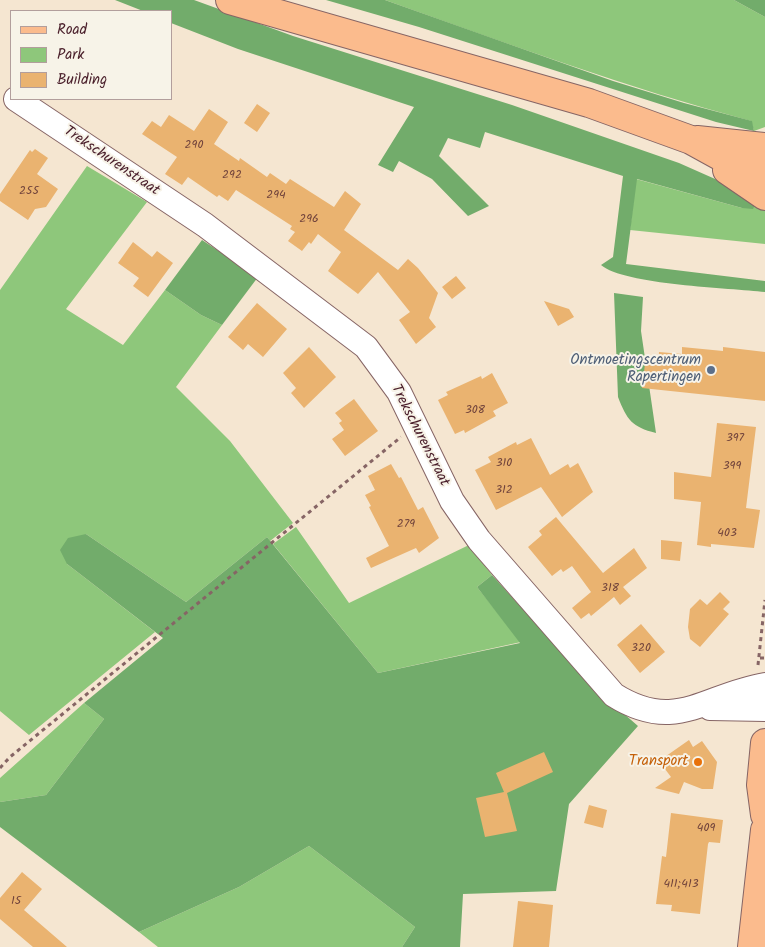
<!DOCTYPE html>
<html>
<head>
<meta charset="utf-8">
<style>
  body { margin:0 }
  #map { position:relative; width:765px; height:947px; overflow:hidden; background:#f5e6d1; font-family:Kalam,sans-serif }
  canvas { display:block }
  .legend { position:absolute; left:10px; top:10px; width:162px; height:90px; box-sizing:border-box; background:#f7f3e8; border:1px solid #b29e9c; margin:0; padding:6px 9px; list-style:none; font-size:15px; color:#4a1f2b }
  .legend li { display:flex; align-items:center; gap:10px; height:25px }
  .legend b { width:25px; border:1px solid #b29e9c }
</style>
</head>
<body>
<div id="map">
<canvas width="765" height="947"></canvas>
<ul class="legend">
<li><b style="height:6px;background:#fbbb8d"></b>Road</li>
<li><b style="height:14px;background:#8ec77b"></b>Park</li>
<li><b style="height:14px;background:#eab370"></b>Building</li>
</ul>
</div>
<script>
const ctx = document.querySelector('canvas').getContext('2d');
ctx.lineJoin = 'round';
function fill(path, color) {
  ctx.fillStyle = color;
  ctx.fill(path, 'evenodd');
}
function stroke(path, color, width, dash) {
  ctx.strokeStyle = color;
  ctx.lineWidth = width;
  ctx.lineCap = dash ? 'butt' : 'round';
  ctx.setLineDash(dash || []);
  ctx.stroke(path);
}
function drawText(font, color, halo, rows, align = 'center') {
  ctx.font = font + ' Kalam,sans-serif';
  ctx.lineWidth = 4;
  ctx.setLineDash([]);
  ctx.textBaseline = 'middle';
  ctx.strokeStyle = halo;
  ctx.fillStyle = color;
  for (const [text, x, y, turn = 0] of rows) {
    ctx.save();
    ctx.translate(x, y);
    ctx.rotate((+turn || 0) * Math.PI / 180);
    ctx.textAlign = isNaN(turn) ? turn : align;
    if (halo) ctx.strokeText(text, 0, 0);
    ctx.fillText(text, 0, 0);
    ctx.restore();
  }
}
fill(new Path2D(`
  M385,0h349l31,17v110l-11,4 -3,-10c-124,-33 -245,-78 -366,-121z
  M87,166l60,36 -81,107 57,36 42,-55 36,25 21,10 -46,62 54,54 63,82 -23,18 -3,-4 -81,65 -100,-68 -19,30 88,68 -126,103 -29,-24v-421z
  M636,179l106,29 16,-10 7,6v40l-135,-14z
  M296,527l53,76 120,-58 23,30 -15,12 44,55 -143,31 -105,-129z
  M84,703l20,16 -58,76 -46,7v-24z
  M309,846l106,81 -13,20h-244l-19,-15 100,-45z`), '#8ec77b');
fill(new Path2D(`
  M115,0h79l99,36 219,69 167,58 79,35 -5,11 -11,-1 -105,-29 -11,85 139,17v11c-34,-4 -141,-7 -164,-27l12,-8 10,-81 -138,-44 -5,16 -32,-10 -9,18 50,50 -21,10 -36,-37 -33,-18 -6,11 -15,-7 36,-58 -176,-58 -67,-26v-12h-28z
  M326,0h59l228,81 71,22 68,18 2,10 -38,-9 -297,-95z
  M734,0h31v17z
  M202,240l56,37 -36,48 -21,-10 -36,-25z
  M614,293l29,4 -2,34 15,102c-24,-6 -29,-13 -38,-36z
  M86,534l100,68 81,-65 111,136 142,-30 -43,-56 15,-12 101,112 45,39 -69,78 -13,87 -93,3 -3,53h-58l13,-20 -106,-81 -70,41 -100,45 -139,-105v-25l46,-7 58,-76 -20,-16 79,-65 -96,-74 -7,-14 8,-12z`), '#72ac6b');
fill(new Path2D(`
  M257,104l13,9 -13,19 -13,-9z
  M209,109l19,13 -14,22 25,17 1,-3 27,19 3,-4 16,11 4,-5 44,28 11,-16 16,13 -17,26 54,40 10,-11 10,9 20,25 -9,25 7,9 -20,17 -17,-24 11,-8 -32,-40 -20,22 -30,-23 13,-19 -23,-18 -7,10 -2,-2 -7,9 -14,-10 7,-9 -5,-3 2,-3 -56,-36 -8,11 -9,-6 -2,2 -29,-20 -6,8 -17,-11 12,-17 -35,-23 10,-13 9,6 8,-12 25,16z
  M35,149l13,9 -11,16 21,15 -12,18 -11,2 -7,11 -28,-19v-7l30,-44 2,2z
  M133,242l19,15 5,-6 16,12 -25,34 -15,-11 6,-8 -21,-15z
  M456,276l10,12 -14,11 -10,-12z
  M544,301l25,8 5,8 -16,9z
  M257,303l30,26 -24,28 -15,-13 -5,6 -15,-13z
  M309,347l27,30 -32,31 -13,-15 5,-5 -13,-15z
  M682,347l41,4v-4l42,5v49l-123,-13 3,-24 13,1 1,-13 23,2z
  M492,373l16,30 -15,8 3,5 -31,17 -1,-3 -9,4 -17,-34 10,-5 -2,-3 35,-16 1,3z
  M354,399l24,32 -33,25 -13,-17 12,-9 -5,-7 3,-2 -7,-8z
  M717,423l39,4 -10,81 14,2 -6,38 -43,-4v3l-14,-2 4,-43 -27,-3v-27l37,5z
  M531,438l19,37 18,-11 2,4 8,-5 15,29 -31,25 -21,-30 -45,23 -21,-40 16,-8 -3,-5 28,-15 1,3z
  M391,464l8,14 2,-1 17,33 5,-3 16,31 -20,15 -3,-5 -45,20 -5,-10 23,-12 -20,-39 2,-1 -6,-11 10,-5 -7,-14z
  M556,517l47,56 31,-25 13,20 -24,19 8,9 -11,9 -6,-8 -23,19 -2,-3 -8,6 -9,-11 19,-16 -19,-26 -9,6 -2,-3 -9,7 -24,-29 14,-12 -3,-4z
  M661,540l21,2 -2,19 -19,-2z
  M720,592l10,10 -7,7 6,5 -29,33 -10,-8 -2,-12 2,-18 10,-10 7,6z
  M641,624l24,28 -25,21 -23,-28z
  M689,740l4,7 9,-6 15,21 -4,27h-11l-18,-7 -5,12 -24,-6 16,-11 -12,-16z
  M544,752l9,20 -46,21 10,38 -32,6 -9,-39 28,-6 -8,-19z
  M589,805l18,5 -4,18 -19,-5z
  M671,813l52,7 -3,23 -11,-1 -1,2 -8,70 -29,-3 1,-6 -16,-1 6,-48 4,1z
  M22,872l20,17 -18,21 43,37h-34l-33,-28v-21z
  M518,901l35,4 -4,42h-36z`), '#eab370');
const minor = new Path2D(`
  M16,99l189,126 161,122 33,45 53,109 27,39 135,155c62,39 91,0 151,-10
  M710,708l55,1`);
const major = new Path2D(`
  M765,743l-4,42 4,30
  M752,947l13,-117`);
const highway = new Path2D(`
  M230,0l359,103 102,37 40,22 34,10
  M697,140l68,7
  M727,170l38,26`);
stroke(minor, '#866565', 26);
stroke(major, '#866565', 30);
stroke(highway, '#866565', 30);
stroke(new Path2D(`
  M760,658h5
  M758,665l7,-65
  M0,768l10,-11 391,-320`), '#866565', 3, [4, 4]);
stroke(minor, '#fff', 24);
stroke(major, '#fbbb8d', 28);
stroke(highway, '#fbbb8d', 28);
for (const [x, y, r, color] of [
  [711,370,5,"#5c6f8a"],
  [698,762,5,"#e8710a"]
]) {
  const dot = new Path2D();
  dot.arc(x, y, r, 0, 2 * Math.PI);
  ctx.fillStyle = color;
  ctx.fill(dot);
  stroke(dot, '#f7f3e8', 2);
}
drawText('12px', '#72443c', null, [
  ["290",194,146],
  ["292",232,176],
  ["255",29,192],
  ["294",276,196],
  ["296",309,220],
  ["308",475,411],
  ["397",735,439],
  ["310",504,464],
  ["399",732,467],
  ["312",504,491],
  ["279",406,525],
  ["403",727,534],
  ["318",610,589],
  ["320",641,649],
  ["409",706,829],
  ["411;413",681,885],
  ["15",16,902]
]);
drawText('15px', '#4a1f2b', '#f7f3e8', [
  ["Trekschurenstraat",111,162,34],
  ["Trekschurenstraat",419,436,63]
]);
drawText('15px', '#4e5e75', '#f7f3e8', [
  ["Ontmoetingscentrum",701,361],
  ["Rapertingen",701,378]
], 'right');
drawText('15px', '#c56008', '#f7f3e8', [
  ["Transport",688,762]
], 'right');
</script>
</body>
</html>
